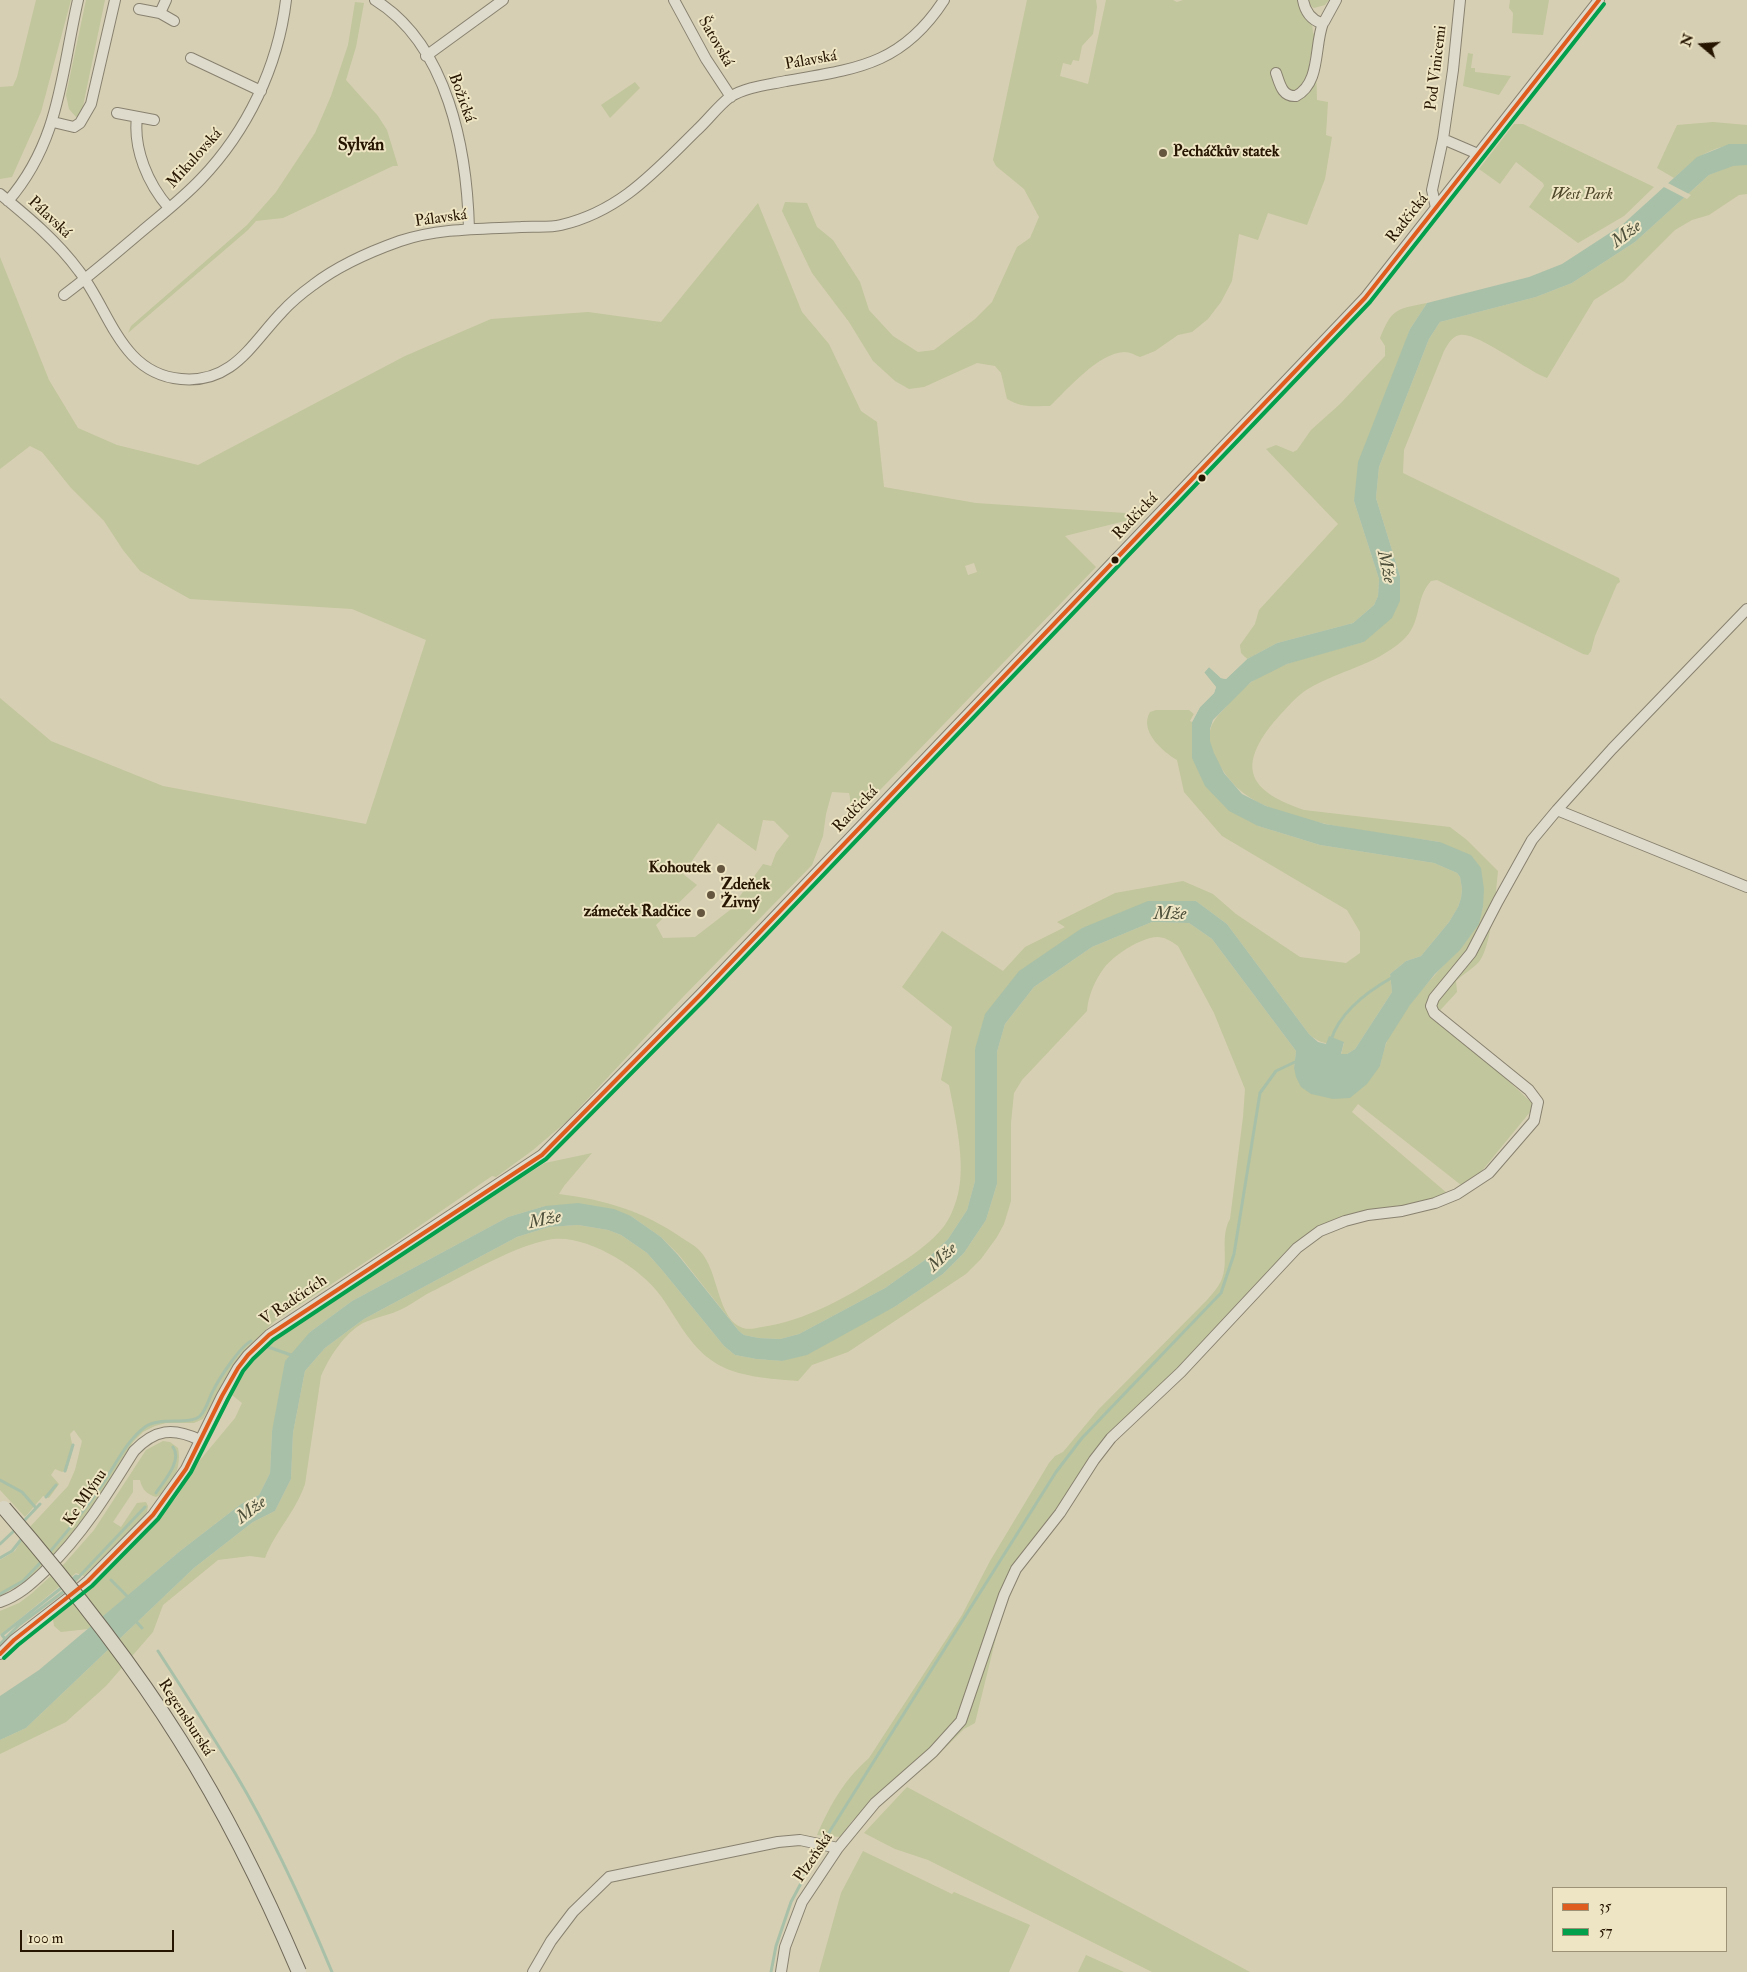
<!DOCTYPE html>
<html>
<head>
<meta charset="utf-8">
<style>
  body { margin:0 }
  #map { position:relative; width:1747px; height:1972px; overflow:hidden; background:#d6cfb3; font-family:"IM FELL Double Pica",serif }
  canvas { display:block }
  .legend { position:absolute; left:1552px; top:1887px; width:175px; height:65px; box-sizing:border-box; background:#eee5c4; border:1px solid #9e9276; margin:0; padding:6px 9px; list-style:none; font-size:15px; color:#261501 }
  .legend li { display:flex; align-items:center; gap:10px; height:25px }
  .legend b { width:25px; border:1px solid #9e9276 }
  .north { position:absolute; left:1677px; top:20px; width:50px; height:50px; -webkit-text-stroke:4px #eee5c4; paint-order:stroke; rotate:288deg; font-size:14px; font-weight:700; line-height:20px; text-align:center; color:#261501 }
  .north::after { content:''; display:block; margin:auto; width:18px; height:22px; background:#261501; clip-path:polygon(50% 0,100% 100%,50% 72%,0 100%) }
  .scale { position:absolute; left:20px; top:1930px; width:154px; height:22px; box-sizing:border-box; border:2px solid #261501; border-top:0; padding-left:6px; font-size:15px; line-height:18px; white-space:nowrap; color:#261501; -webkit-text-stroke:4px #eee5c4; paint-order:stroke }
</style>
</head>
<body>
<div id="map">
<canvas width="1747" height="1972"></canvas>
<ul class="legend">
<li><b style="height:6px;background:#de5d1f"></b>35</li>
<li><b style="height:6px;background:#029f4d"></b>57</li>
</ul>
<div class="north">N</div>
<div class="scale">100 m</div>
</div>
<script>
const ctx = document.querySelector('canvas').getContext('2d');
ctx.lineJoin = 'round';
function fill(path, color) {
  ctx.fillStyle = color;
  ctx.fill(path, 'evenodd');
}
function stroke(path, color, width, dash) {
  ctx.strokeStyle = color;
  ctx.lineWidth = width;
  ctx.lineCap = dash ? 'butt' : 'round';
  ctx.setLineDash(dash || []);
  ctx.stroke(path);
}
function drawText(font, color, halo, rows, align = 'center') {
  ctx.font = font + ' "IM FELL Double Pica",serif';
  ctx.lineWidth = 4;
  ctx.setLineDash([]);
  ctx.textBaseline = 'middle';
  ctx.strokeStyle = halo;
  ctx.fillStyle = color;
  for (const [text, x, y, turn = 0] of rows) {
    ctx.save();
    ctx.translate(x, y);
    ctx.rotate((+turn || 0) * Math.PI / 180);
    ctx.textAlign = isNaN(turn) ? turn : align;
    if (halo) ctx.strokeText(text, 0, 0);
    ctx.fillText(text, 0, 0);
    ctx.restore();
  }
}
fill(new Path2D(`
  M36,0h35l-30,112 -29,65 -12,2v-92l13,-1 4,-9z
  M86,0h19l-23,111 -3,5 -3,1 -7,-8 -3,-14z
  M1027,0h69l1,7 -4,27 -11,12 -3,15 -6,-1 -2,5 -8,-2 -3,13 28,8 18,-84h67l4,2 6,-2h115l14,23 1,10 2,1 -6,30 7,3 1,33 11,2 -2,33 6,2 -7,42 -18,46 -39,-12 -10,27 -19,-6 -7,47 -11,21 -13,17 -16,13 -14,3 -23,16 -15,6c-5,-2 -10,-5 -15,-5 -27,1 -56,36 -75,54 -17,0 -28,2 -43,-7l-6,-26 -6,-7 -18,-3 -53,24 -15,2 -14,-8 -22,-20 -24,-39 -37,-49 -30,-62 3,-9 22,1 10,24 16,13 27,42 9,28 24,26 25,16 16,-2 41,-31 17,-17 25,-55 13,-9 9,-21 -15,-28 -28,-23 -3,-6z
  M1309,0h20l-4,5 -11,3 -3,-2z
  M1510,0h39l-6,35 -31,-2 1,-20 -4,-5z
  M355,2l9,1 -8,44 -10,33 32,36 9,14 11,36h-5l-110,52 -27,3 -8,9 -120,103 3,-7 116,-101 29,-33 39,-59 16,-37 17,-51z
  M1468,53l5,1 -2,14h4v4l36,4 -12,19 -36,-9z
  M635,82l5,6 -30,30 -9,-13z
  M1713,122l34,3v19c-34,0 -49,12 -73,34l-17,-10 20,-43z
  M1514,124h9l131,63 -30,29 -46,27 -49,-36 15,-21 -1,-3 -27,-21 -16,22 -21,-15z
  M1733,165h14v29l-8,1 -30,20 -17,5 -17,10 -51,51 -30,19 -47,78c-20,-7 -69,-46 -87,-43 -8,1 -12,9 -16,16l-40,99 -1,23 216,105 1,4 -3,2 -22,52 -4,15 -3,4 -5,-1 -146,-74 -6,1c-17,18 -8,42 -29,60 -29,25 -62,29 -94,48 -11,6 -26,24 -35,34 -38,47 -21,69 31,87l146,17 17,13 31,31c-2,20 -7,79 -20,92 -7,7 -15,11 -22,18l1,11 -24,26 64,52 38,36 -59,72 -15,7 -103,-81 -6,8 102,87c-48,12 -103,18 -145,45l-169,169 -33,37 -81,113 -14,22 -11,32 -26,106 -11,6 -38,38 -32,14 -42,40 -11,16 -24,-2c13,-30 27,-55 52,-77l93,-143 28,-54 59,-98 6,-7 8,-4 35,-42 109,-110c4,-5 11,-12 14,-19 9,-19 -2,-43 9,-62l13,-102 2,-28 -31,-76 -36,-67c-7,-5 -13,-9 -21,-9 -17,1 -43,18 -53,31 -9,12 -16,28 -17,43l-65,69 -8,13 -3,30v78l-7,23 -7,13 -16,22 -15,15 -118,78 -36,13 -14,16c-26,-2 -62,-4 -84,-19 -25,-16 -37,-44 -54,-67 -20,-28 -73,-60 -107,-56 -35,5 -86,35 -118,51 -12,5 -21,13 -33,19 -12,6 -26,8 -39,14 -19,11 -33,33 -42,53l-16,108c-9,27 -30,48 -40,74l-15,-2 -32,4 -55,45 -10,27 -47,54 -40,36 -66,32v-14l26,-12 168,-160 59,-46 22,-11 16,-32 2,-46 12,-62 20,-23 39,-29 153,-82 32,-10 29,-2 30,5 13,5 26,18 15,17 62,76 11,9 21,4 26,2 114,-55 47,-32 21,-21 22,-33 11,-36v-132l8,-28 29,-37 58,-40 60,-25 37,1 23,16 84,112 -2,17 86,-2c2,-7 3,-15 6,-22 8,-22 33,-52 49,-69 20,-23 40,-37 48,-68l-43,-65c-58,-9 -120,-14 -174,-36 -24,-10 -39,-26 -51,-49 -11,-23 -5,-34 11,-50 7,-9 15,-17 24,-24 29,-22 79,-31 114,-41l36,-66 -24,-78 3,-31 50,-128 11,-17 96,-25 36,-14 63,-41 74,-67z
  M758,203l44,109 27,32 32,67 16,11 7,65 92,16 164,11 5,2 -80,20 31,31 -246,254c-2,-9 2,-19 -1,-28l-17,-1 -6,22 -3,22 -11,29 -130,133 -116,124 -33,28 -37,27 -4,-1 -93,64 -124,81 -26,25 -16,20 190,-126 122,-77 47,-10 -28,33 -5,8c47,6 84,17 123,44 6,4 14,8 18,13 19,20 17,69 43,77 6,2 13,0 19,-1 46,-7 85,-30 124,-55 18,-11 39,-24 54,-41 9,-9 15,-25 18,-37 8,-31 -3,-78 -9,-109l-8,-5 11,-53 -50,-40 40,-56 61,40 22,-24 40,-20 -8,-5 58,-29 68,-12 30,13 23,20 64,43 46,6 14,-10v-21l-13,-22 -125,-74 -38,-44 -7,-32c-15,-9 -38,-29 -27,-48l6,-2h33l6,5 -3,7 1,12 65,92 62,19 114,18 23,10 3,4 2,12 -1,9 -3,9 -9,15 -28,34 -15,5 -16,13 2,18 -37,57 -8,5 -6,1 3,-12c-17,1 -22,2 -35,-9l-82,-110 -31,-23 -114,27 -107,121v132l-8,29 -19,29 -19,18 -44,31 -86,46 -19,5 -21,-1 -15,-3 -5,-4 -60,-76 -18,-18 -30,-21 -86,-10 -37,11 -156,84 -42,31 -38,99 -2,42 -11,22 -18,9 -61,47 -92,78 -27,3 -7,-6 -1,-7 12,-13 60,-52 51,-56 24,-38 35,-42 7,-15 -20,-16 -19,32 -9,4h-28l-11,3 -12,6 -10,10 -47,76 -14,18 -46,45 -26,15v-36l15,-9 13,-22 40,-43 7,-16 7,-29 -8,-11 -4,4 3,15 -6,21 -5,2 -7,-3 -4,6 8,9 -10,14 -6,-2 -18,21 -25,-27v-792l51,43 112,45 203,38 60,-184 -74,-31 -162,-10 -50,-28 -17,-21 -19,-29 -33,-33 -29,-36 -12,-6 -30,23v-212l49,123 29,48 39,17 81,20 207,-109 86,-37 97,-7 73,10zM974,563l3,9 -9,3 -3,-9zM763,820l11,1 15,15 -13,17 -5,13 -8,-2 -33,46 -35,27 -32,1 -7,-13 41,-40 -14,-11 35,-51 38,28z
  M1427,303l-17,26 -56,172 25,78 -1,17 -4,9 -21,18 -76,20 -30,16 -6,-6 -1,-8 15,-21 4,-14 79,-86 -72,-75 10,-4 17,7 4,-2 14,-20 29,-26 45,-48v-10l-5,-8c12,-30 17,-29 47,-35z
  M163,1441l7,1 8,6c4,17 -5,42 -22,49 -10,-3 -14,-8 -16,-17h-7v12l-20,30 8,5 16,-24 9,-1 2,4 -1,6 -6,8 -57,56 -8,-3 -76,62v-24l19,-8 12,-9 34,-31 29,-33 52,-80z
  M907,1787l343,185h-98l-224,-112 -33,-11 -31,-16z
  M863,1851l89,43 2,-2 76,33 -21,47h-190l22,-79z
  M1086,1955l38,17h-46z`), '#c1c69c');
fill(new Path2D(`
  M1729,144h18v21l-14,1 -24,9 -74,67 -63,41 -36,14 -96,25 -11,17 -50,128 -3,31 24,78v25l-8,17 -28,24 -77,22 -36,18 -38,38 -3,9v12l4,12 10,20 18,21 24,12 59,18 115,18 31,13 10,13 3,21 -1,18 -4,17 -19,26 -25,24 -25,31 -24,38 -6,23 -13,18 -17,14 -17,1 -22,-5 -10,-7 -5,-10 -2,-9 2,-17 -84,-112 -23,-16 -37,-1 -60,25 -58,40 -29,37 -8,28v132l-11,36 -22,33 -21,21 -47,32 -89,49 -25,6 -26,-2 -21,-4 -11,-9 -62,-76 -15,-17 -26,-18 -13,-5 -30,-5 -29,2 -32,10 -153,82 -39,29 -20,23 -12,62 -2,46 -16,32 -22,11 -59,46 -168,160 -26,12v-44l39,-26 141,-119 61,-47 18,-9 11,-22 2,-42 13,-70 25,-29 42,-31 156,-84 37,-11 33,-3 36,6 17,7 30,21 17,18 61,76 5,4 15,3 21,1 19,-5 86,-46 44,-31 19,-18 19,-29 8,-29v-132l10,-35 34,-43 63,-43 66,-27h48l31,23 82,110 9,8 8,2 3,-8 15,6 -3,12h6l8,-5 37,-57 -2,-18 16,-13 15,-5 28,-34 9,-15 3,-9 1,-9 -2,-12 -3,-4 -23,-10 -114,-18 -62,-19 -29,-15 -24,-25 -13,-28v-36l8,-15 14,-14 2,-6 -12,-14 5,-6 12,11 5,1 21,-20 30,-16 76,-20 21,-18 4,-9 1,-17 -25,-78 4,-39 52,-133 17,-26 102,-26 33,-13 60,-39 75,-68z`), '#a9c0a8');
fill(new Path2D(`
  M1666,182l25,13 -4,4 -25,-13z
  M1245,657l2,2 -2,2 -19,18 -5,-1 -12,-11 -5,5 12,15 -2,6 -14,14 -8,15 -2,-1 8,-15 14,-15 1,-5 -12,-12 1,-3 8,-7 14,13z`), '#d6cfb3');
stroke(new Path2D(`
  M1331,1040c9,-29 37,-49 62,-63
  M268,1347l26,9
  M65,1471l8,-26
  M0,1480l22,12 14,16
  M156,1493c7,-11 27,-32 17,-46
  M46,1497l10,-12
  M22,1523l18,-19
  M0,1544l16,-15
  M48,1554c18,-21 36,-43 52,-66 14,-20 25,-46 45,-61 15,-11 44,-1 55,-11 7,-7 9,-19 14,-27 6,-12 26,-42 37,-48
  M0,1558l12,-7 11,-14
  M111,1580l17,17
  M70,1581l6,-5 3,1
  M72,1584l73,-77
  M0,1594l23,-13 19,-20
  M134,1619l8,9
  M5,1639l-3,-4 63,-50
  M0,1644l19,-19 48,-36
  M158,1651c26,40 52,81 77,122 37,62 69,132 97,199
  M771,1972l5,-26 15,-44 32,-60 233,-370 26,-34 139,-145 13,-39 26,-161 16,-22 21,-10`), '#a9c0a8', 3);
const minor = new Path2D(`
  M375,0c73,45 92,150 94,229
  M674,0l32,59 25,38
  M1303,0c2,11 7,19 18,23l3,-1 12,-22
  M139,9l21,4 14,8
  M160,13l6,-13
  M426,56l77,-56
  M191,58l70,33
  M1276,73c4,11 6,24 20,23 25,-13 18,-50 27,-73
  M117,113l37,7
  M137,117c-4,32 11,67 32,91
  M53,122l21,5 6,-4 11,-19 24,-104
  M1443,139l35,15
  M0,194c28,23 57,47 79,77 31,40 42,103 102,108 52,5 71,-36 101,-67 9,-10 20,-19 31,-27 26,-20 56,-33 87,-44 39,-13 81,-12 121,-14 13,-1 28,1 40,-2 60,-14 94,-54 136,-95 11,-10 21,-24 33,-33 16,-10 37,-12 56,-16 70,-12 116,-16 158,-81
  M8,201c52,-60 53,-127 70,-201
  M1436,208l-4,-18 11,-51 10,-69 7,-70
  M64,295c27,-20 51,-41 77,-63 20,-17 41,-33 60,-53 46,-48 77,-112 85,-179
  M1557,810l190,77
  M0,1602c20,-7 32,-19 47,-33 36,-35 61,-76 87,-118 21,-22 39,-24 66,-11
  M0,1654l14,-14 53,-41 21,-18 65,-66 33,-46 36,-73 16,-28 10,-13 21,-20 273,-180 158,-160 665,-697 234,-298
  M533,1972l18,-31 22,-29 36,-35 169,-35 22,-2 38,8
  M781,1972l4,-25 17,-45 36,-54 37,-45 58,-51 28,-31 43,-126 12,-26 44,-56 34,-53 17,-22 70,-66 116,-124 23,-17 25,-10 23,-6 34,-4 33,-8 22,-9 32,-21 45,-52 4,-19 -9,-12 -95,-77 -3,-7 3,-8 37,-45 27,-52 34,-61 25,-30 55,-61 135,-140`);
stroke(minor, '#88816f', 12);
stroke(minor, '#dedbcd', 10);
const majorBridge = new Path2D(`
  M4,1508c63,73 124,149 176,232 46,73 85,152 119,232`);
stroke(majorBridge, '#6f6858', 16, []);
stroke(majorBridge, '#d9d5c5', 14);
stroke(new Path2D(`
  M0,1654l14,-14 74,-59 65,-66 33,-46 36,-73 16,-28 10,-13 21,-20 273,-180 158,-160 665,-697 234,-298`), '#de5d1f', 4);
stroke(new Path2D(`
  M4,1658l14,-13 74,-59 66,-67 33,-47 37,-73 15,-28 10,-12 20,-19 273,-181 159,-160 665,-697 234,-298`), '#029f4d', 4);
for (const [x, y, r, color] of [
  [1163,153,5,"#64563f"],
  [1202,478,4.5,"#261501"],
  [1115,560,4.5,"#261501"],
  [721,869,5,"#64563f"],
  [711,895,5,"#64563f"],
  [701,913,5,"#64563f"]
]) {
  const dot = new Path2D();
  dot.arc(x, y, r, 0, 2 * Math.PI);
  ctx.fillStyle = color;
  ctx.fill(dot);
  stroke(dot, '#eee5c4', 2);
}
drawText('16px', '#261501', '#eee5c4', [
  ["Šatovská",715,42,60],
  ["Pálavská",811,61,-10],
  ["Pod Vinicemi",1437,68,-83],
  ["Božická",461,98,70],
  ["Mikulovská",195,159,-48],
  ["Pálavská",49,218,43],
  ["Pálavská",441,219,-8],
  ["Radčická",1408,219,-52],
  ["Radčická",1136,517,-46],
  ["Radčická",856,810,-46],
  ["V Radčicích",294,1301,-34],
  ["Ke Mlýnu",86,1498,-56],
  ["Regensburská",185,1718,57],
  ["Plzeňská",814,1858,-56]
]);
drawText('bold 16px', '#261501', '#eee5c4', [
  ["Pecháčkův statek",1173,153],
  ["Kohoutek",711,869,"right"],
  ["Zdeňek",721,886],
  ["Živný",721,904],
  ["zámeček Radčice",691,913,"right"]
], 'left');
drawText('italic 16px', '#4f482a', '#eee5c4', [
  ["West Park",1582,196]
]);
drawText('bold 18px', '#261501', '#eee5c4', [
  ["Sylván",361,146]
]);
drawText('italic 18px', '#4d4f3a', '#eee5c4', [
  ["Mže",1627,235,-37],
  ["Mže",1385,567,78],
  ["Mže",1170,915],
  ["Mže",545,1221,-12],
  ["Mže",943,1258,-43],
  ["Mže",252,1511,-37]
]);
</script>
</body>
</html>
